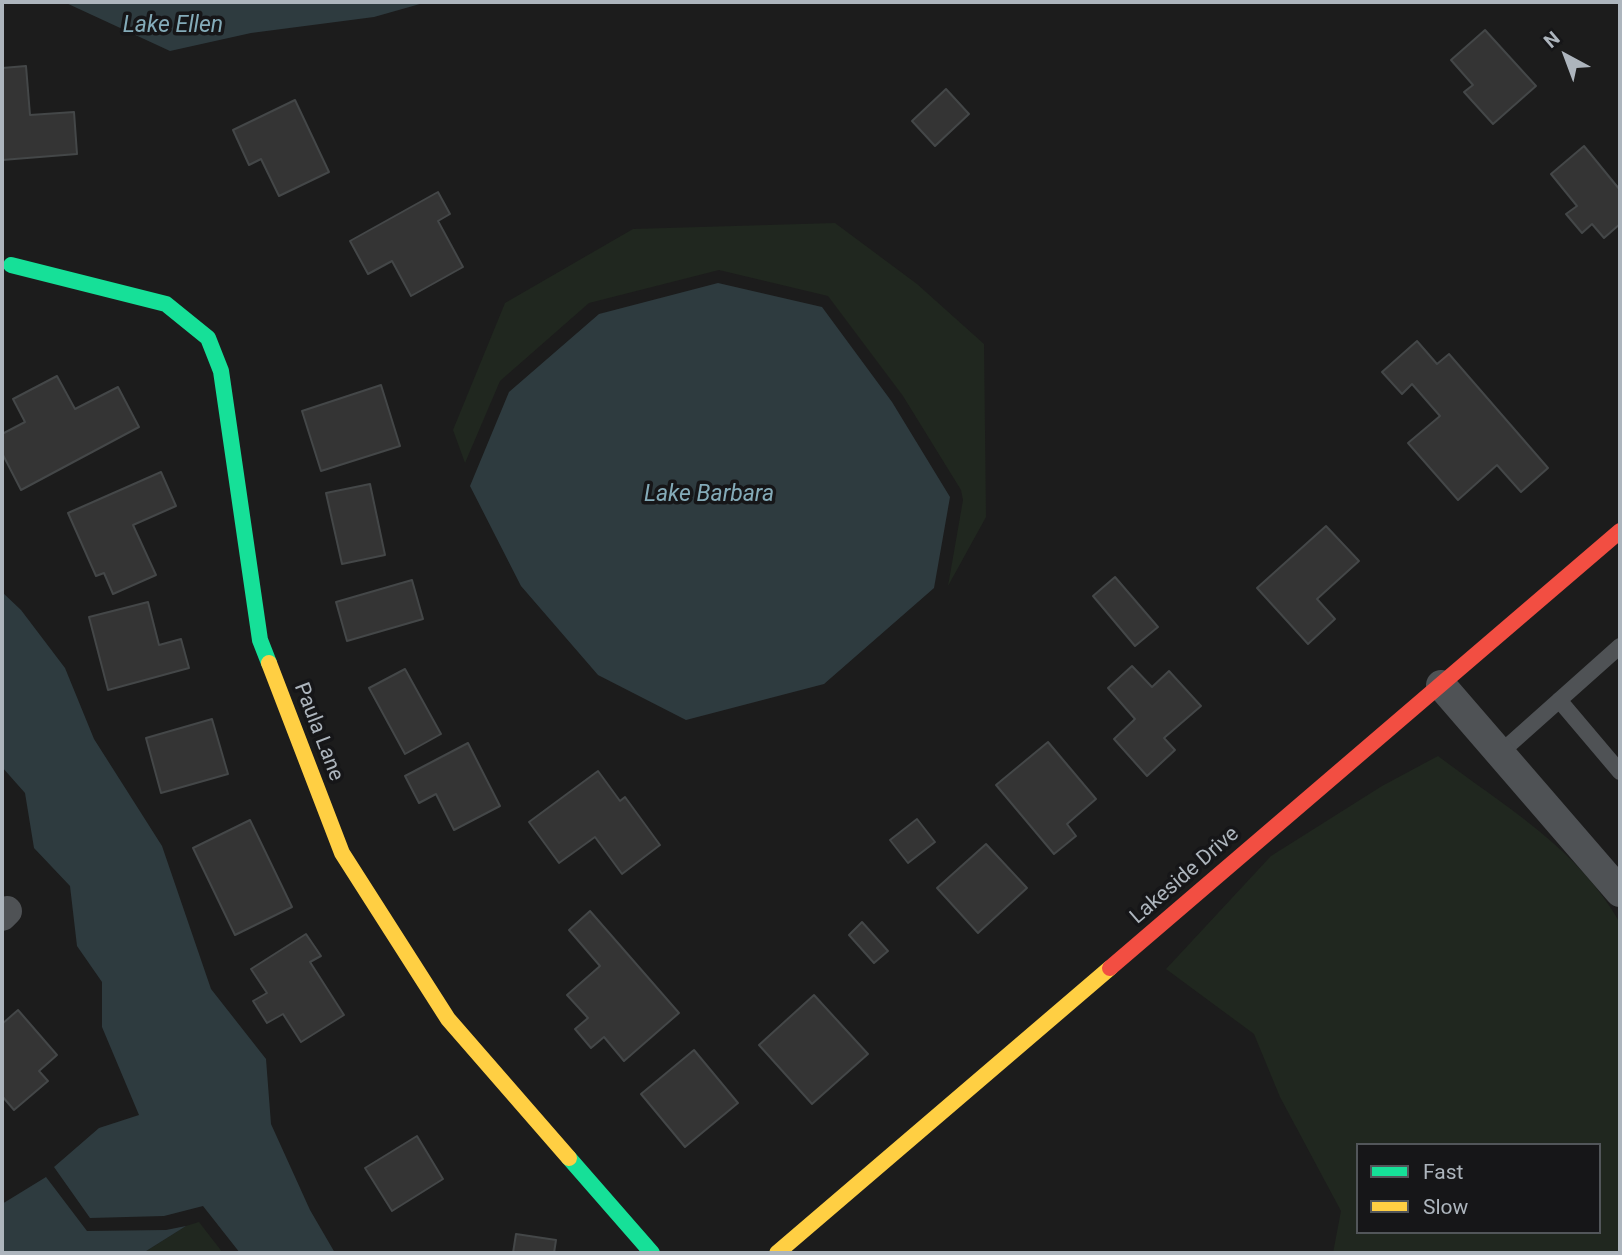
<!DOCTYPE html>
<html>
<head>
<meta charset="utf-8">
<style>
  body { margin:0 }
  #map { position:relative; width:1622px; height:1255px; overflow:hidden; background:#1c1c1c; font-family:Roboto,sans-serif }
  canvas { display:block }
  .frame { position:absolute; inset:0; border:4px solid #adb5bd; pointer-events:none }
  .legend { position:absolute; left:1356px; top:1143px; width:245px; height:91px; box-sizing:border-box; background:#161618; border:2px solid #52565a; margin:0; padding:9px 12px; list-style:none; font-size:21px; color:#adb5bd }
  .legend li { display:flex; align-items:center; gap:14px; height:35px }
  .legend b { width:35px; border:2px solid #52565a }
  .north { position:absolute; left:1531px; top:21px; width:70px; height:70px; -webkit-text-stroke:5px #161618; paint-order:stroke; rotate:319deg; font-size:19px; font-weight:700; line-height:28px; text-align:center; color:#adb5bd }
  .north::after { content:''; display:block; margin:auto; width:24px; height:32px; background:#adb5bd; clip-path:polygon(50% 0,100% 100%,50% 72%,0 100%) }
</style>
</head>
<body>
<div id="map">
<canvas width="1622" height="1255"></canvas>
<div class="frame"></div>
<ul class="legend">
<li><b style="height:9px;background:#16e098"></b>Fast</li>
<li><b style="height:9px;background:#ffcf43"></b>Slow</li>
</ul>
<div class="north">N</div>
</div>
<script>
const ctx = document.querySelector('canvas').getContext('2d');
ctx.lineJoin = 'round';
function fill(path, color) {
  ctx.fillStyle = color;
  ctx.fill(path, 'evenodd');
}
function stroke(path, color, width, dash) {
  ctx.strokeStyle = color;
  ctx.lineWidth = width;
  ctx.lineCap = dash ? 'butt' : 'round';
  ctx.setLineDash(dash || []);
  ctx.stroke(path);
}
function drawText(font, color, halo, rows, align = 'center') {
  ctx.font = font + ' Roboto,sans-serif';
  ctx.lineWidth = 7;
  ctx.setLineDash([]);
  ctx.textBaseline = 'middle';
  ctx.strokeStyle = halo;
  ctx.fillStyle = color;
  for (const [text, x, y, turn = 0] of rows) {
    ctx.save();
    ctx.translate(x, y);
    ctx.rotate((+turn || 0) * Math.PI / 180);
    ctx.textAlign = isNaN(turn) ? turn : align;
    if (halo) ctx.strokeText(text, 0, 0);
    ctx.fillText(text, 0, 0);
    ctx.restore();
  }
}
fill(new Path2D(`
  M835,223l82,61 67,60 2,173 -38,69 15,-86 -2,-10 -58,-94 -75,-100 -109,-26 -130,33 -89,78 -35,82 -12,-33 52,-127 128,-74z
  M1438,756c66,50 141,93 182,167v330h-287l8,-42 -61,-114 -26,-63 -88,-65 105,-113 111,-70zM1358,1145h241v87h-241z
  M199,1222l24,31h-80l43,-27z`), '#20271f');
fill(new Path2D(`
  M64,2h363l-53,15 -123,16 -81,18z
  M718,283l104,24 70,95 58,95 -16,91 -110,96 -138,36 -88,-45 -77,-89 -51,-100 39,-94 90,-78z
  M2,592l19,18 44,58 29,71 68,107 49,143 55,70 5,65 39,86 25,43h-95l-37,-47 -39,10 -74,2 -36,-51 45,-39 40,-13 -37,-88v-45l-25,-36 -7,-60 -36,-38 -9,-55 -23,-26z
  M46,1177l41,54 79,-1 20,-4 -43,27h-141v-49z`), '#2e3b3f');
const building = new Path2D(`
  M1485,30l51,56 -43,38 -29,-32 9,-7 -22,-25z
  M26,66l4,49 44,-3 3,42 -75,6v-92z
  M946,89l23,25 -34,32 -23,-25z
  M295,100l34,72 -50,24 -18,-37 -12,6 -16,-35z
  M1584,146l36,44v34l-16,14 -12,-14 -10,9 -16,-19 11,-8 -26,-32z
  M438,192l12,22 -12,7 25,46 -52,29 -19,-35 -24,13 -18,-33z
  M1417,341l20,23 12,-10 99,114 -27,24 -24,-27 -39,35 -50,-57 32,-27 -28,-32 -10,10 -20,-22z
  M57,376l18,33 43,-22 21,40 -118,63 -19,-37v-19l23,-12 -12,-23z
  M381,385l19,61 -79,25 -19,-60z
  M161,472l15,34 -43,19 23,50 -43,19 -9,-21 -8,3 -28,-63z
  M370,484l15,71 -43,9 -16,-71z
  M1326,526l33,35 -42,38 18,20 -27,25 -51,-56z
  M1115,577l43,50 -23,19 -42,-50z
  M412,580l11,39 -76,22 -11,-39z
  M148,602l11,43 22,-6 8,29 -81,22 -19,-73z
  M1132,666l20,21 17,-16 32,35 -37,32 11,12 -28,26 -33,-37 21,-20 -27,-31z
  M405,669l36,65 -36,20 -36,-66z
  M212,719l16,55 -67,19 -15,-55z
  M1048,742l48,57 -29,25 9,12 -22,18 -58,-69z
  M468,743l32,63 -46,24 -18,-36 -17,9 -14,-27z
  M598,771l22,30 5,-4 35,48 -38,29 -27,-37 -36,26 -30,-41z
  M917,819l18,23 -27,21 -18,-23z
  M250,820l42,87 -57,28 -42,-87z
  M986,844l41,44 -49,45 -41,-45z
  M590,911l89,102 -55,48 -20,-24 -13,11 -16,-19 13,-11 -21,-23 33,-29 -31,-36z
  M862,922l26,29 -14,12 -25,-28z
  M306,934l15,22 -11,6 34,53 -43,27 -18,-28 -16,9 -14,-22 14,-8 -16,-24z
  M814,995l54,59 -56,50 -53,-59z
  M18,1010l39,45 -18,16 9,10 -34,29 -12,-14v-72z
  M694,1050l44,53 -53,44 -44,-53z
  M417,1136l26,43 -51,32 -27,-43z
  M516,1234l40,6 -2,13h-41z`);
fill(building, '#343434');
stroke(building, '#444748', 2);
stroke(new Path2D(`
  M1559,700l61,72
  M1500,753l120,-107`), '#4f5255', 16);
stroke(new Path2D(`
  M1441,685l179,207
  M2,916l5,-5`), '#4f5255', 30);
stroke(new Path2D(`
  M11,265l155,39 42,34 13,33 39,269 9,23
  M569,1158l83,95`), '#16e098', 16);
stroke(new Path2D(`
  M269,663l73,190 106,166 121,139
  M777,1253l333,-285`), '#ffcf43', 16);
stroke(new Path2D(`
  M1110,968l510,-437`), '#f24e42', 16);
drawText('21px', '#adb5bd', '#161618', [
  ["Paula Lane",318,732,69],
  ["Lakeside Drive",1185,876,-41]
]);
drawText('italic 23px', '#84abb8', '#161618', [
  ["Lake Ellen",173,26],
  ["Lake Barbara",709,495]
]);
</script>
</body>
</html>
